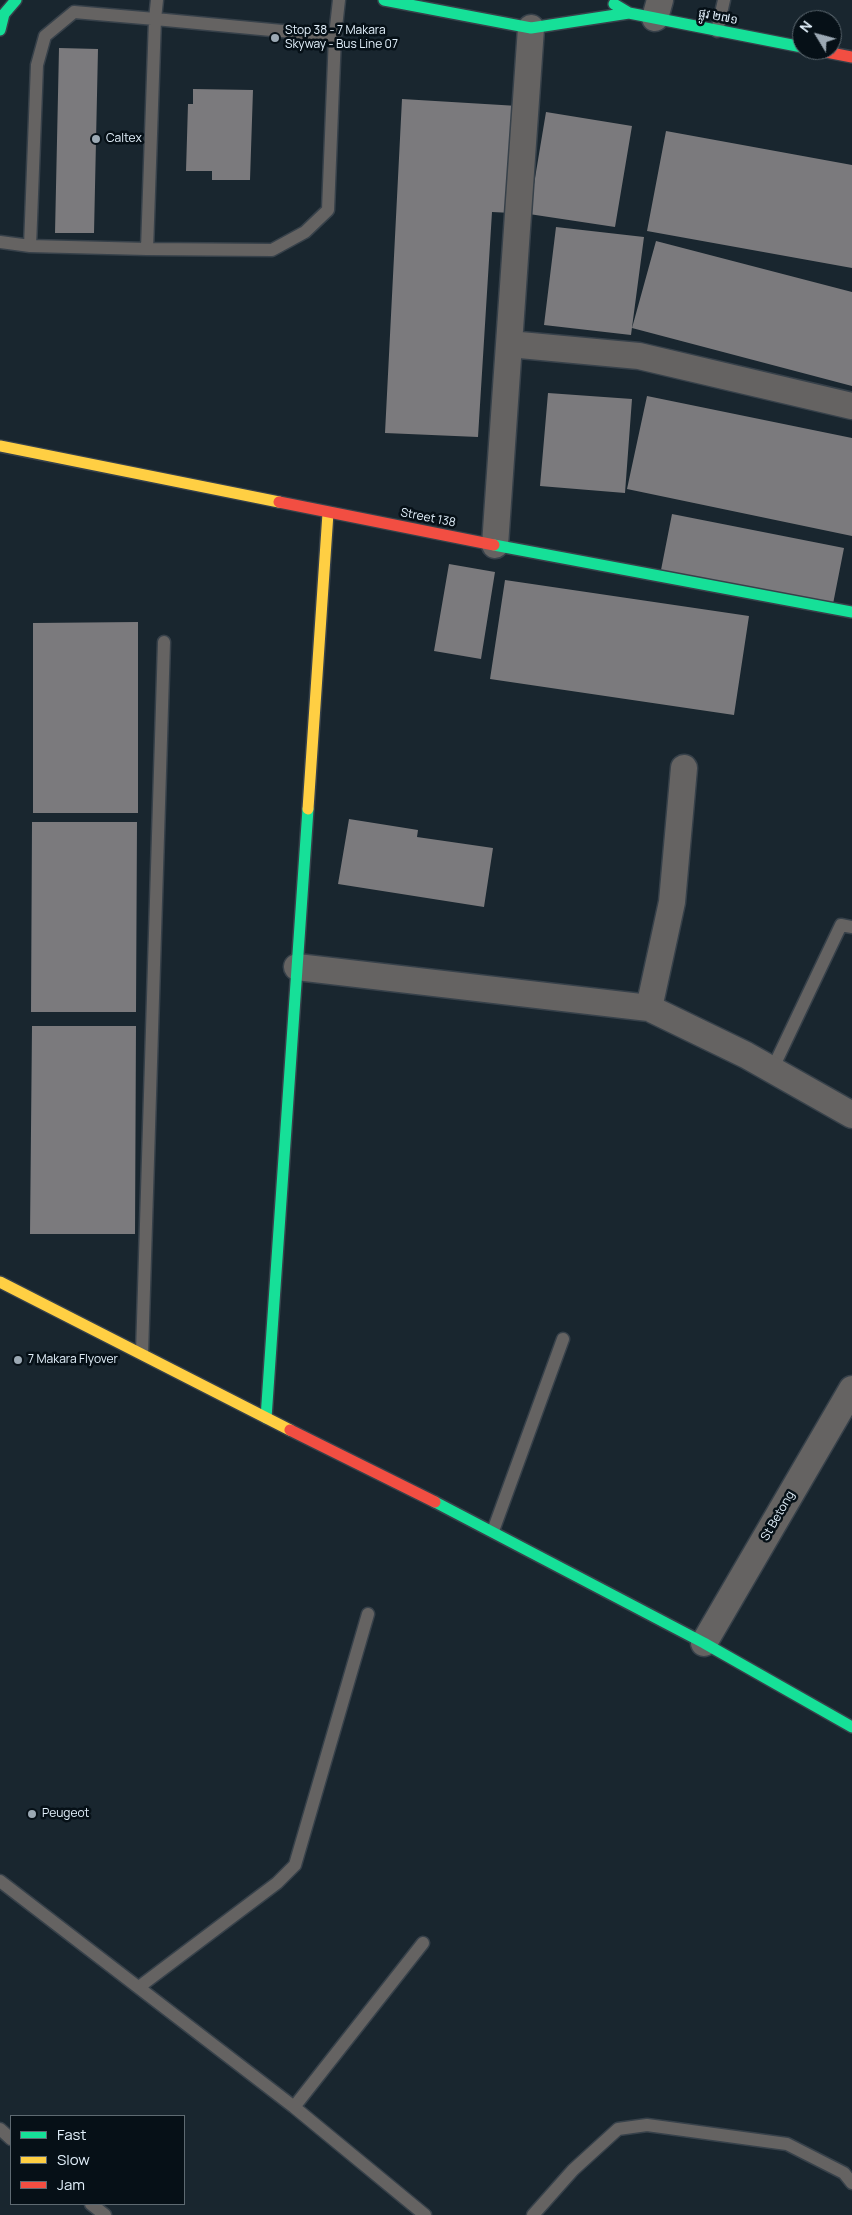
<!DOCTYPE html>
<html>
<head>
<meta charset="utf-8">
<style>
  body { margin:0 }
  #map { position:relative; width:852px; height:2215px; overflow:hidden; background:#19262f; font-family:Manrope,sans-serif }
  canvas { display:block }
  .legend { position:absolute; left:10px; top:2115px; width:175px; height:90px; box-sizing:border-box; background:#061017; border:1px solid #5e6a72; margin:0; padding:6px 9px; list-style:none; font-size:15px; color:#e2f0fb }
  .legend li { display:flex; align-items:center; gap:10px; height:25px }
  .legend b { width:25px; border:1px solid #5e6a72 }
  .north { position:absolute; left:792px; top:10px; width:50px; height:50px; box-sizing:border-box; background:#061017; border:1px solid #5e6a72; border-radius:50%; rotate:307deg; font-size:14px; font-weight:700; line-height:20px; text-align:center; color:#e2f0fb }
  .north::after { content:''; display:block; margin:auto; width:18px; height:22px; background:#9ca9b4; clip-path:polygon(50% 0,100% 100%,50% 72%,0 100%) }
</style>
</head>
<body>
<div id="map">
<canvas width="852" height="2215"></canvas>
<ul class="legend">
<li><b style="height:6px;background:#16e098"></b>Fast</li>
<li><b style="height:6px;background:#ffcf43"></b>Slow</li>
<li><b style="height:6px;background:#f24e42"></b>Jam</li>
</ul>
<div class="north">N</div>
</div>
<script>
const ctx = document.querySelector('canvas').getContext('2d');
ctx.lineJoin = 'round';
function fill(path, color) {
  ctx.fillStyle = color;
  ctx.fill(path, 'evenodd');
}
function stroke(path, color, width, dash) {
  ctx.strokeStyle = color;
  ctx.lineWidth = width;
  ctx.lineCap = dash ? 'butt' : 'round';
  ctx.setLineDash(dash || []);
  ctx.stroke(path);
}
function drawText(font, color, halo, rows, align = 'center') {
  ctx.font = font + ' Manrope,"Noto Sans Khmer",sans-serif';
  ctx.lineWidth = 5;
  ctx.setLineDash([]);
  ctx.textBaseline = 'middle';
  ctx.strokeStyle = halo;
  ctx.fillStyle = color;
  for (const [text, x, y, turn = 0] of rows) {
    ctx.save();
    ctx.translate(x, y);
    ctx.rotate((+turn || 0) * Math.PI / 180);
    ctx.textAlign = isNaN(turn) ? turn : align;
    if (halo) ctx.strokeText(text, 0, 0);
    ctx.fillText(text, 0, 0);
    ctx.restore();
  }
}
fill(new Path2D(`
  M59,48l39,1 -4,184h-39z
  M193,89l60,1 -3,90h-38v-9h-26l2,-67h5z
  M402,99l116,7 -6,107 -20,-1 -14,225 -93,-4z
  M546,112l86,14 -17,101 -86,-13z
  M666,131l186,34v103l-205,-37z
  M556,227l88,10 -13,98 -87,-10z
  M656,241l196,51v94l-220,-58z
  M548,393l84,6 -7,94 -85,-7z
  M647,396l205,42v98l-225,-47z
  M672,514l172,34 -11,56 -172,-34z
  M449,564l46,8 -14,87 -47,-8z
  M505,580l244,36 -15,99 -244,-36z
  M138,622v191h-105v-190z
  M349,819l69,11 -1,7 76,11 -9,59 -146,-23z
  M32,822h105l-1,190h-105z
  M32,1026h104l-1,208h-105z`), '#7b7a7d');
const lane = new Path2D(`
  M717,31l7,-31
  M0,242l30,4 117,3 8,-230 180,17
  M30,246l7,-181 8,-29 29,-24 81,7 2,-19
  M147,249l125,1 33,-18 23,-22 7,-174 4,-36
  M772,1070l69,-145 11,2
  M142,1353l22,-711
  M493,1531l70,-192
  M0,1881l294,226 131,108
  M139,1987l138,-104 18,-18 73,-251
  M294,2107l129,-164
  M0,2129l11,10
  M91,2204l14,11
  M533,2215l40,-45 45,-41 29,-4 140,19 57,29 8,10`);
const street = new Path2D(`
  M655,18l5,-18
  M509,344l130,12 213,50
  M495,545l36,-517
  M297,967l352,41 97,47 106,60
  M649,1008l23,-106 12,-134
  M704,1643l148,-254`);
const fast = new Path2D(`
  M384,0l147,28 98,-15
  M614,4l15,9 173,34
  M0,30l4,-16 12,-14
  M494,545l358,67
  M266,1418l42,-609
  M435,1502l269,141 148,84`);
const slow = new Path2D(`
  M0,446l279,56
  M308,809l20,-296
  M0,1282l290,148`);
const jam = new Path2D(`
  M816,50l36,7
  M279,502l215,43
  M290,1430l145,72`);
stroke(lane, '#37414a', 15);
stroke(street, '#37414a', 29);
stroke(fast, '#37414a', 14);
stroke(slow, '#37414a', 14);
stroke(jam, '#37414a', 14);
stroke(lane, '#656362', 12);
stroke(street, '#656362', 26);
stroke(fast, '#16e098', 11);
stroke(slow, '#ffcf43', 11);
stroke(jam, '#f24e42', 11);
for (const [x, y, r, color] of [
  [275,38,5,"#9ca9b4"],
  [96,139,5,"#9ca9b4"],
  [18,1360,5,"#9ca9b4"],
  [32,1814,5,"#9ca9b4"]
]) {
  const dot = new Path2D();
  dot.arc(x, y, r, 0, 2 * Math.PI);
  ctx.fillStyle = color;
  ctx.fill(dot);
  stroke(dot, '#061017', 2);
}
drawText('12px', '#e2f0fb', '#061017', [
  ["ផ្លូវ ២៧១",718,17,11],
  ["Street 138",428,518,11],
  ["St Betong",778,1516,-60]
]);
drawText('12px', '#e2f0fb', '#061017', [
  ["Stop 38 - 7 Makara",285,31],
  ["Skyway - Bus Line 07",285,45],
  ["Caltex",106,139],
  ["7 Makara Flyover",28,1360],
  ["Peugeot",42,1814]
], 'left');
</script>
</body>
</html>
